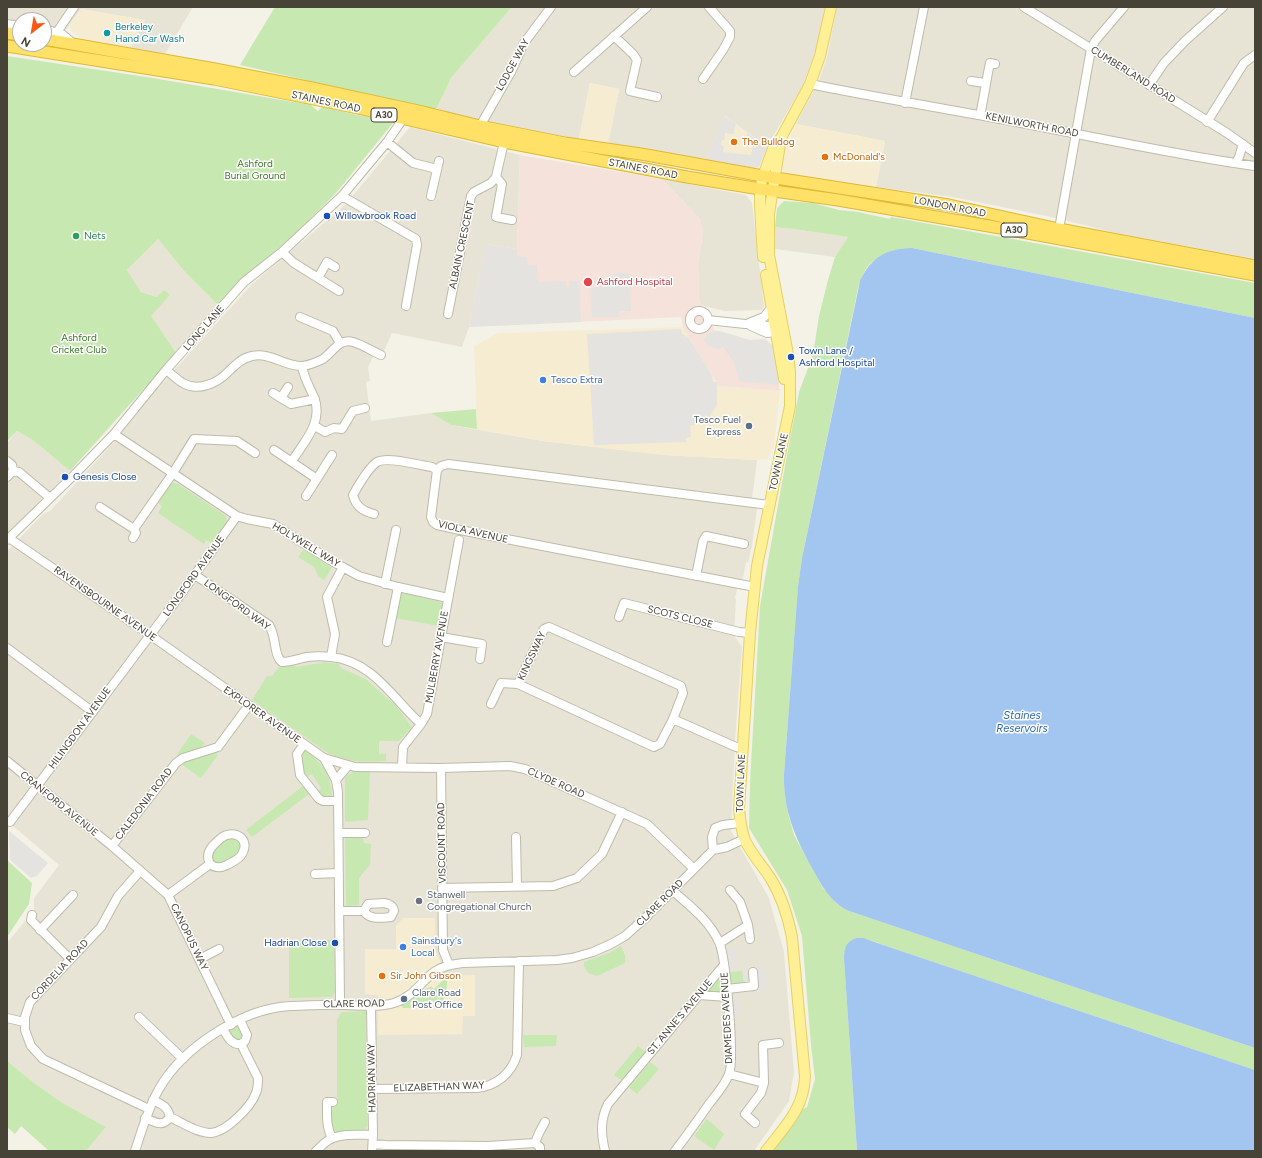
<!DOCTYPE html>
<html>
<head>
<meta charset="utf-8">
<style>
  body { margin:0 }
  #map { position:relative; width:1262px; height:1158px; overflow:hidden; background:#f4f2e7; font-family:Figtree,sans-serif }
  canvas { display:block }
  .frame { position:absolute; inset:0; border:8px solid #474336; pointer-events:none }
  .north { position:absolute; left:12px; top:12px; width:40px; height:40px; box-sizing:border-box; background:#fff; border:1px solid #b5b4af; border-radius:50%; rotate:211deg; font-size:11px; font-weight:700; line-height:16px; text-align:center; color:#474336 }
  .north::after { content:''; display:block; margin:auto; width:14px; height:18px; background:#fb5916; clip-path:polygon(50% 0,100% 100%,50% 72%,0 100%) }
</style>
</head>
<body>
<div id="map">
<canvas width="1262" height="1158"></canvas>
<div class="frame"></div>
<div class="north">N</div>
</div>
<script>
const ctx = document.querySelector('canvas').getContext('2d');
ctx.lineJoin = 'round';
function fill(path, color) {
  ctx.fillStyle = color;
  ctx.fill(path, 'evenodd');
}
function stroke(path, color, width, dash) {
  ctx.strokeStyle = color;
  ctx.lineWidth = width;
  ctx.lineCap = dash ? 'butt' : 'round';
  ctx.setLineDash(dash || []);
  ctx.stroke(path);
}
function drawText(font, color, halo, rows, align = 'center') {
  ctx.font = font + ' Figtree,sans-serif';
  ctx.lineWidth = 3;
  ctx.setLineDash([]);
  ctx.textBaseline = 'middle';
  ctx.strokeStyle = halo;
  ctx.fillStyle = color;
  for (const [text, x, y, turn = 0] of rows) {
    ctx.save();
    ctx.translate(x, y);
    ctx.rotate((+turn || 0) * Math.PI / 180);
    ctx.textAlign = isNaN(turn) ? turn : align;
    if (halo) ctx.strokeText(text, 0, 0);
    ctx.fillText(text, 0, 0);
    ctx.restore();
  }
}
fill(new Path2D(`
  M7,7h186l-28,47 -34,-6 5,-14 9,-14 -64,-11 -16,22 -21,-3v-8h-24v4l-13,-2z
  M512,7h313l-6,34 -16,44 -36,62 -42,-31 -19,43 -98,-15 11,-55 -29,-6 -11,56 -80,-14 -59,-15 -3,-2 14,-30z
  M837,7h418v252l-139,-26 -60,-15 -103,-21 -77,-10 9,-46 -89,-17 24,-46 7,-21z
  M410,127l110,28 -3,94 -32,-5 -16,83 -7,20 -70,-14 -9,20 -10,4 -5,10 2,14 -4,1 5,39 60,-8 20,12 92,16 122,14 92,5 -6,47 6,1 -5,38 -4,17 -2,-1 -3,16 -2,2 -4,10 -2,8 1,1 -2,36 8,12 -7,94 -4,90 38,67 15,54 10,121 -5,28 -35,50h-668l20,-24 -45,-25 -28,-20 -26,-21v-118l27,-33v-12l25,-33 -52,-44v-270l36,-37 7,-3 65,-70 36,-45 100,-111 94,-80z
  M662,179l84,16 6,8 12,103 -2,4 -37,1 -21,-5 -3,-2 -2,-4 -1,-37 5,-30 -3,-14z
  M775,227l19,2 54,8 -13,20 -60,-8z
  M158,239l27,33 33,33 -42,48 -26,-37 20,-21 -13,2 -16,-5 -14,-22z
  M17,431l17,10 36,30 -63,63v-91z`), '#e8e4d5');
fill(new Path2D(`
  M81,9l64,11 -9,14 -5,14 -49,-9 -11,-8 -2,-6z
  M590,83l29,6 -11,55 -29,-5z
  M724,116l43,31 -8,20 -6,1 -47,-9z
  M796,124l89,17 -9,46 -38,-4 -51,-9 -3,-2 -2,-4 4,-22z
  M683,327l36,59 61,5 -6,56 -7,12 -10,1 -92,-5 -122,-14 -66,-12 -3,-83 24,-13z
  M403,918h32v32l12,25h28v41h-12l-1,18 -84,1v-40l-13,-1v-45h31v-23z`), '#f6ecd2');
fill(new Path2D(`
  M520,155l142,24 38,40 3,14 -5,30 1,37 16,31 35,9 15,-1 8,7 7,45 -61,-5 -36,-59 -2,-10 -212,10 16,-83 32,5z`), '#f4e2db');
fill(new Path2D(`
  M275,7h237l-61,71 -14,30 -3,1 -194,-44z
  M7,56l146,22 158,27 7,6 4,-4 71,16 -57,70 -42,42 -50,42 -26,28 -33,-33 -27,-33 -31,31 14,22 16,5 7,-7 6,5 -19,21 25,37 -106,118 -36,-30 -17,-10 -10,10z
  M784,201l29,2 26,7 19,2 32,7 1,-2 364,66v35l-343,-70c-8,3 -32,9 -39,13 -8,6 -12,18 -15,27l-56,270 -4,28 -14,188 1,23 4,20 5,18 29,53 13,15 13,8 406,137v22l-360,-121c-20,-6 -50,-24 -51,10l13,192h-84l21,-27 9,-15 4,-2 8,-28 -4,-34 -9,-109 -15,-46 -38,-62 1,-45 10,-177 26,-146 13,-68 14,-37 6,-39 9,-36 7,-23 13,-20 -54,-8 -19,-2 2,-19z
  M476,409l1,20 -26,-4 -20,-12z
  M173,483l5,1 46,31 3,4 -1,5 -15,19 -5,-3 -2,4 -46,-31 4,-7 -4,-3 12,-18z
  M304,549l28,19 -8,12 -6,-4 -4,-9 -16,-10z
  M400,592l41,10 3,6 -5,18 -44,-8z
  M324,662l15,2 2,4 25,11 24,22 3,1 19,25 -13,14h-20v13h7v7l-25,1 -17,-3 -16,-6 -76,-53 15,-24h5l7,-9 14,-2 3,2 25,-4z
  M191,734l14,9 -5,5 -24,8z
  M304,750c18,11 28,27 28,48 -7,1 -11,1 -14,-7l3,-3 -9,-14 -6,3 -5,-14 -1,-8z
  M214,753h3l1,2 -17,23 -20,-14 8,-5z
  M353,772h17l-2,48 -23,2v-44l3,-3z
  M303,786l6,8 -57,43 -6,-7z
  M356,835l7,3 1,5 7,1 -1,21 -8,9 -3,5v26l-13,1 -1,-70z
  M231,837l4,2 6,6c-2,14 -17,23 -30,17v-10l14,-14z
  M7,860l25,23 -3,21 -22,33z
  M296,940h38l1,53 -3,4 -43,1v-50z
  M621,946l4,9v8l-28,13 -9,-3 -4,-7v-4l25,-9z
  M446,970l2,3 -2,22 -5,9h-5l-2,-3 -24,2 1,5h-8l-2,-3c3,-4 24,-16 30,-19l3,3 9,-9c-1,-5 -2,-8 3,-10z
  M742,971l2,14 -13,1 -1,-14z
  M722,972l1,22 -17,-2z
  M366,1011l1,115 -2,4 -3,1 -27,1 -4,-10v-11l6,-8v-83l3,-6 3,-2z
  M239,1025l5,11 -2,4 -6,2 -8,-12z
  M523,1035h34l-1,11 -32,1z
  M638,1046l8,6 -25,28 -7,-5z
  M7,1061l26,21 28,20 45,25 -20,24h-37l-28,-25 -6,8 -8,-7z
  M650,1062l9,7 -22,25 -8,-7z
  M707,1119l17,15 -10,16 -20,-14z`), '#c7e8b0');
fill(new Path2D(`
  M724,116l12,8 -3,10 -8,-1 -1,7h-2l-1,5 3,1 -1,6 28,3 2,-9 -7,-2 1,-11 20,14 -8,20 -6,1 -47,-9z
  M485,244l32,5v7l10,1 1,8h9l1,17 28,-1v6l3,2 1,-8h9l2,41 -112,5z
  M614,273h15l2,38h-12v6h-27l-2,-27 5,-4 19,-1z
  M681,329l1,5 7,4 17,27 6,11 1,6h4v23l-8,12 -4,-2 -5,8 -10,3 1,11 -5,1v4l-92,3 -7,-111z
  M715,331h5l30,9 15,-1 8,7 6,39 -40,-4 -5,-19 -11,-15 -4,2 -8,-2 -7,-6 3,-7z
  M9,831l39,32 -11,13 -6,2 -21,-18z
  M735,948l3,21 -10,1 -3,-21z
  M744,967h22v24h-21z
  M732,996h6l1,18 -4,1z`), '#e5e3df');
fill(new Path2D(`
  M912,248l343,70v730l-406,-137c-19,-9 -27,-25 -37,-43 -17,-31 -29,-58 -28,-94l14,-188 4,-28 58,-277c11,-24 26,-32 52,-33z
  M857,938h6l32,11 360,121v81h-398l-13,-192c0,-11 2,-18 13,-21z`), '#a3c6f1');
const minor = new Path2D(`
  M1024,7l203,126 28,20
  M7,24l13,2
  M44,29l18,5 13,11
  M614,36l19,18 4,6 -7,31 27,6
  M51,41l23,-34
  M574,72l73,-65
  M703,79l20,-29 7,-13v-6l-21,-24
  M971,81l14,2
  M810,84c48,10 97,18 146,27 100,17 199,41 299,55
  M1149,85l15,-22 21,-22 38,-34
  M905,103l19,-96
  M980,115c4,-17 6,-34 10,-52l5,1
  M1207,122l37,-59 11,-8
  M480,126l31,-54 13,-29 27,-36
  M387,142l26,21 24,6
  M1236,163l3,-6 4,-13
  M496,177l6,7 -6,33 16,3
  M342,196l74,43 1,6 -11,61
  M431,196l8,-35
  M1059,229l32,-180 4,-8 29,-34
  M282,252l12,11 45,28
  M318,278l9,-16 8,5
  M690 320a9 9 0 1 1 18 0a9 9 0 1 1-18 0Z
  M448,314l23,-118 3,-4 17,-9 5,-6 8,-35
  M300,317l33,14 7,12
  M708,320l37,4 19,1 14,4
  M749,323l15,-6 7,-9
  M751,326l16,7 15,-2
  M166,370c6,4 11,10 17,13 15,9 34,0 44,-10 8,-8 15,-15 25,-17 19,-4 33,11 51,10 6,-1 14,-4 20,-7 10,-7 16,-21 30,-17 10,3 19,9 28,13
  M288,387l-7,11 10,6 24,-5
  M273,393l8,5
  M315,426l10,6 9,-4 8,1 11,-18 12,-3
  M114,434l123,82 10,3 26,5 57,36 29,16 39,11 50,11
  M274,450l43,29
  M7,461l5,4 1,6
  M292,461c12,-19 32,-39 22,-64 -5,-11 -10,-19 -12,-31
  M7,477l6,-6 6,1 31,26
  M306,496l26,-41
  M100,507l34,22
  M374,514c-11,-3 -18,-7 -21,-19 5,-9 15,-27 24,-33 11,-6 41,3 55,5l5,3
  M9,538l141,97 174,123 31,9 86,1 69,-2 15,3 122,55 47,45
  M133,538l3,-5 -2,-4 39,-56 21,-34 43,2 18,12
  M7,540l67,-65 40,-41 52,-64 78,-88 38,-30 60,-56 45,-54 16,-23
  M195,575l74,50c8,12 4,30 13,37 8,0 16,-3 25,-5 7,-1 17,-1 24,0 42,4 62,42 90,67
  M696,576l7,-35 3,-5 38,8
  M385,584l11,-54
  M755,587l-295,-57 -23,-5 -4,-3 -2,-5 6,-47 4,-4 7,-2 321,41
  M619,617l5,-14 115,29 11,1
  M441,637l41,7 -2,15
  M387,642l11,-55
  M7,648l86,64
  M331,657l4,-23 -8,-37 16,-30
  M491,704l10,-21 17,1
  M673,719l-13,25 -6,3 -136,-63 26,-55 5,-2 132,59 2,7 -10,26 63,28 7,1
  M304,744l-7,10 3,21 19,24 4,2h15
  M324,758l12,22 2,12 2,212
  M7,761l105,85 56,49 63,130
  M402,767l1,-20 18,-23 6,-10 32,-174
  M441,768l2,182 6,15
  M336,780l12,-14
  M10,822l168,-224 59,-82
  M339,833h26
  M516,837l1,49
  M112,846l64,-83 7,-5 35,-11 31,-42
  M713,850l-1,-13 3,-9 8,-3 17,-2
  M140,871l-22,25 -17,31 -71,75 -5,15v13l6,16 12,13 106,50
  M315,874l24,-1
  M442,888l111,-2 24,-8 25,-24 20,-42
  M673,891c17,15 36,29 46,51 7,15 16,118 10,132 -4,11 -13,21 -20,30 -11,16 -22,31 -34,47
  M168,895l42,-31c-6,-12 3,-19 11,-26 13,-10 30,1 21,16 -2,5 -10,8 -15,11 -6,3 -12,3 -17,-1
  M384,903c5,1 9,2 10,8l-3,6c-10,1 -22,3 -27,-6l4,-7z
  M340,911h24
  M32,915l-1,5 38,38
  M748,925l2,14
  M40,930l33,-35
  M720,943l28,-18 -8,-23 -10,-12
  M200,959l19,-10
  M727,989l27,-3 -1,-14
  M699,995l29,2
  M371,1005l2,130 -1,16
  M139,1017l44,42
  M7,1018l17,4
  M223,1029c4,7 8,16 18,15l4,-3 2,-6 -7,-15
  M729,1074l35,9
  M372,1089l105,-1c19,-2 34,-14 40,-33l2,-94
  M170,1117c13,6 27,16 41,16 15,-1 40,-26 45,-40 2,-5 2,-10 2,-15l-17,-34
  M145,1118c11,4 17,10 25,-1 -3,-11 -7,-12 -17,-17
  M755,1123l-10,-9 16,-21 3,-10 -1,-38 16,-2
  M332,1138c-6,-11 -5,-23 -5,-36h6
  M535,1143l4,-10 6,-11
  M373,1144l13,1 102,1 47,-3 5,4v4
  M135,1151c7,-21 13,-43 24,-62 24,-42 84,-81 132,-83 17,0 34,-2 51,-1 17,0 36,3 52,-2 19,-6 26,-20 40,-31 8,-6 19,-8 29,-9l94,-3 15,-2 21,-6 18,-8 14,-8 19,-17 69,-69 14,-3 17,-8
  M316,1151c5,-4 9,-10 15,-12 12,-6 29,-4 42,-4
  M605,1151c-4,-17 -5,-31 3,-47l116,-139`);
const major = new Path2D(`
  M763,257l-3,-52v-16l3,-13 11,-30 7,-8 29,-54 10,-28 11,-49
  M766,275l18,104
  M766,1151c19,-25 38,-42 39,-75l-13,-139c-4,-20 -10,-40 -21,-58 -8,-13 -20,-25 -26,-39 -4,-10 -5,-21 -6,-31l11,-176 7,-67 33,-160v-34l-2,-18 -19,-99v-41l12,-76`);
const highway = new Path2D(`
  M7,33l13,2
  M44,39l171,30 97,19 111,24 57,14 85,17 76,11 122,22 186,29 110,24 196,37
  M7,46l207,33 144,29 146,34 183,35 73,12 78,11 168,29 249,46`);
stroke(minor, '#bfbbaa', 10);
stroke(major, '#e5d064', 12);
stroke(highway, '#dfb836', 13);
stroke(minor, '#fff', 8);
stroke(major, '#ffef95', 10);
stroke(highway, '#ffe167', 11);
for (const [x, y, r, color] of [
  [107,33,4,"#0f9aa8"],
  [734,142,4,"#e8710a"],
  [825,157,4,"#e8710a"],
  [327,216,4,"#1a4fb4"],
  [76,236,4,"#2e9e5b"],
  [588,282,5,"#e0444e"],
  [791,357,4,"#1a4fb4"],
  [543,380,4,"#3f7fe0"],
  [749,426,4,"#5c6f8a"],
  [65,477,4,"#1a4fb4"],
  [419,901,4,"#6b7280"],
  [335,943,4,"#1a4fb4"],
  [403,947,4,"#3f7fe0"],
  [382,976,4,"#e8710a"],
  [404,999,4,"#5c6f8a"]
]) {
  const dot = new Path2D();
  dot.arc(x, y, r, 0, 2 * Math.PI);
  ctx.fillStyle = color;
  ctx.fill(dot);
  stroke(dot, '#fff', 1.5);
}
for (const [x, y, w] of [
  [384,115,26],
  [1014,230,26]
]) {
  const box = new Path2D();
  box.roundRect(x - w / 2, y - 7, w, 14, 3);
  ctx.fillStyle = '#fff';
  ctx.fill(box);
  stroke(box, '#474336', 1);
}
drawText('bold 9px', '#474336', null, [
  ["A30",384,115],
  ["A30",1014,230]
]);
drawText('10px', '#0d838f', '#fff', [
  ["Berkeley",115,27],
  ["Hand Car Wash",115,39]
], 'left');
drawText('10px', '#474336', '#fff', [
  ["LODGE WAY",513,65,-61],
  ["CUMBERLAND ROAD",1133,75,32],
  ["STAINES ROAD",326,102,12],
  ["KENILWORTH ROAD",1032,125,11],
  ["STAINES ROAD",643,169,11],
  ["LONDON ROAD",950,207,11],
  ["ALBAIN CRESCENT",462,245,-78],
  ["LONG LANE",204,328,-49],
  ["TOWN LANE",779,462,-78],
  ["VIOLA AVENUE",473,532,13],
  ["HOLYWELL WAY",306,545,31],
  ["LONGFORD AVENUE",194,576,-54],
  ["RAVENSBOURNE AVENUE",105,604,35],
  ["LONGFORD WAY",237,605,36],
  ["SCOTS CLOSE",680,617,14],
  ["KINGSWAY",532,656,-65],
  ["MULBERRY AVENUE",437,657,-80],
  ["EXPLORER AVENUE",262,715,35],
  ["HILINGDON AVENUE",80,728,-54],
  ["CLYDE ROAD",556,783,24],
  ["TOWN LANE",741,783,-88],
  ["CRANFORD AVENUE",59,804,39],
  ["CALEDONIA ROAD",144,804,-53],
  ["VISCOUNT ROAD",442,843,-91],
  ["CLARE ROAD",660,903,-45],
  ["CANOPUS WAY",189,937,64],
  ["CORDELIA ROAD",60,970,-47],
  ["CLARE ROAD",354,1004,-1],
  ["ST. ANNE'S AVENUE",680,1017,-50],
  ["DIAMEDES AVENUE",727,1018,-93],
  ["HADRIAN WAY",372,1078,-91],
  ["ELIZABETHAN WAY",439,1087,-2]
]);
drawText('10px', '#c56008', '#fff', [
  ["The Bulldog",742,142],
  ["McDonald's",833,157],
  ["Sir John Gibson",390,976]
], 'left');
drawText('10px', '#3c7928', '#fff', [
  ["Ashford",255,164],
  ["Burial Ground",255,176],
  ["Ashford",79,338],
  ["Cricket Club",79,350]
]);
drawText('10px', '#164399', '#fff', [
  ["Willowbrook Road",335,216],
  ["Town Lane /",799,351],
  ["Ashford Hospital",799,363],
  ["Genesis Close",73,477],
  ["Hadrian Close",327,943,"right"]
], 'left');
drawText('10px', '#27864d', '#fff', [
  ["Nets",84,236]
], 'left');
drawText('10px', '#be3a42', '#fff', [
  ["Ashford Hospital",597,282]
], 'left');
drawText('10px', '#366cbe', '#fff', [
  ["Tesco Extra",551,380],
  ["Sainsbury's",411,941],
  ["Local",411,953]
], 'left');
drawText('10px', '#4e5e75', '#fff', [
  ["Tesco Fuel",741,420],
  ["Express",741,432],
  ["Clare Road",412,993,"left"],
  ["Post Office",412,1005,"left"]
], 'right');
drawText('10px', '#5b616d', '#fff', [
  ["Stanwell",427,895],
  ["Congregational Church",427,907]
], 'left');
drawText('italic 11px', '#2e69b4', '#fff', [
  ["Staines",1022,716],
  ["Reservoirs",1022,729]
]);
</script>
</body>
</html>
